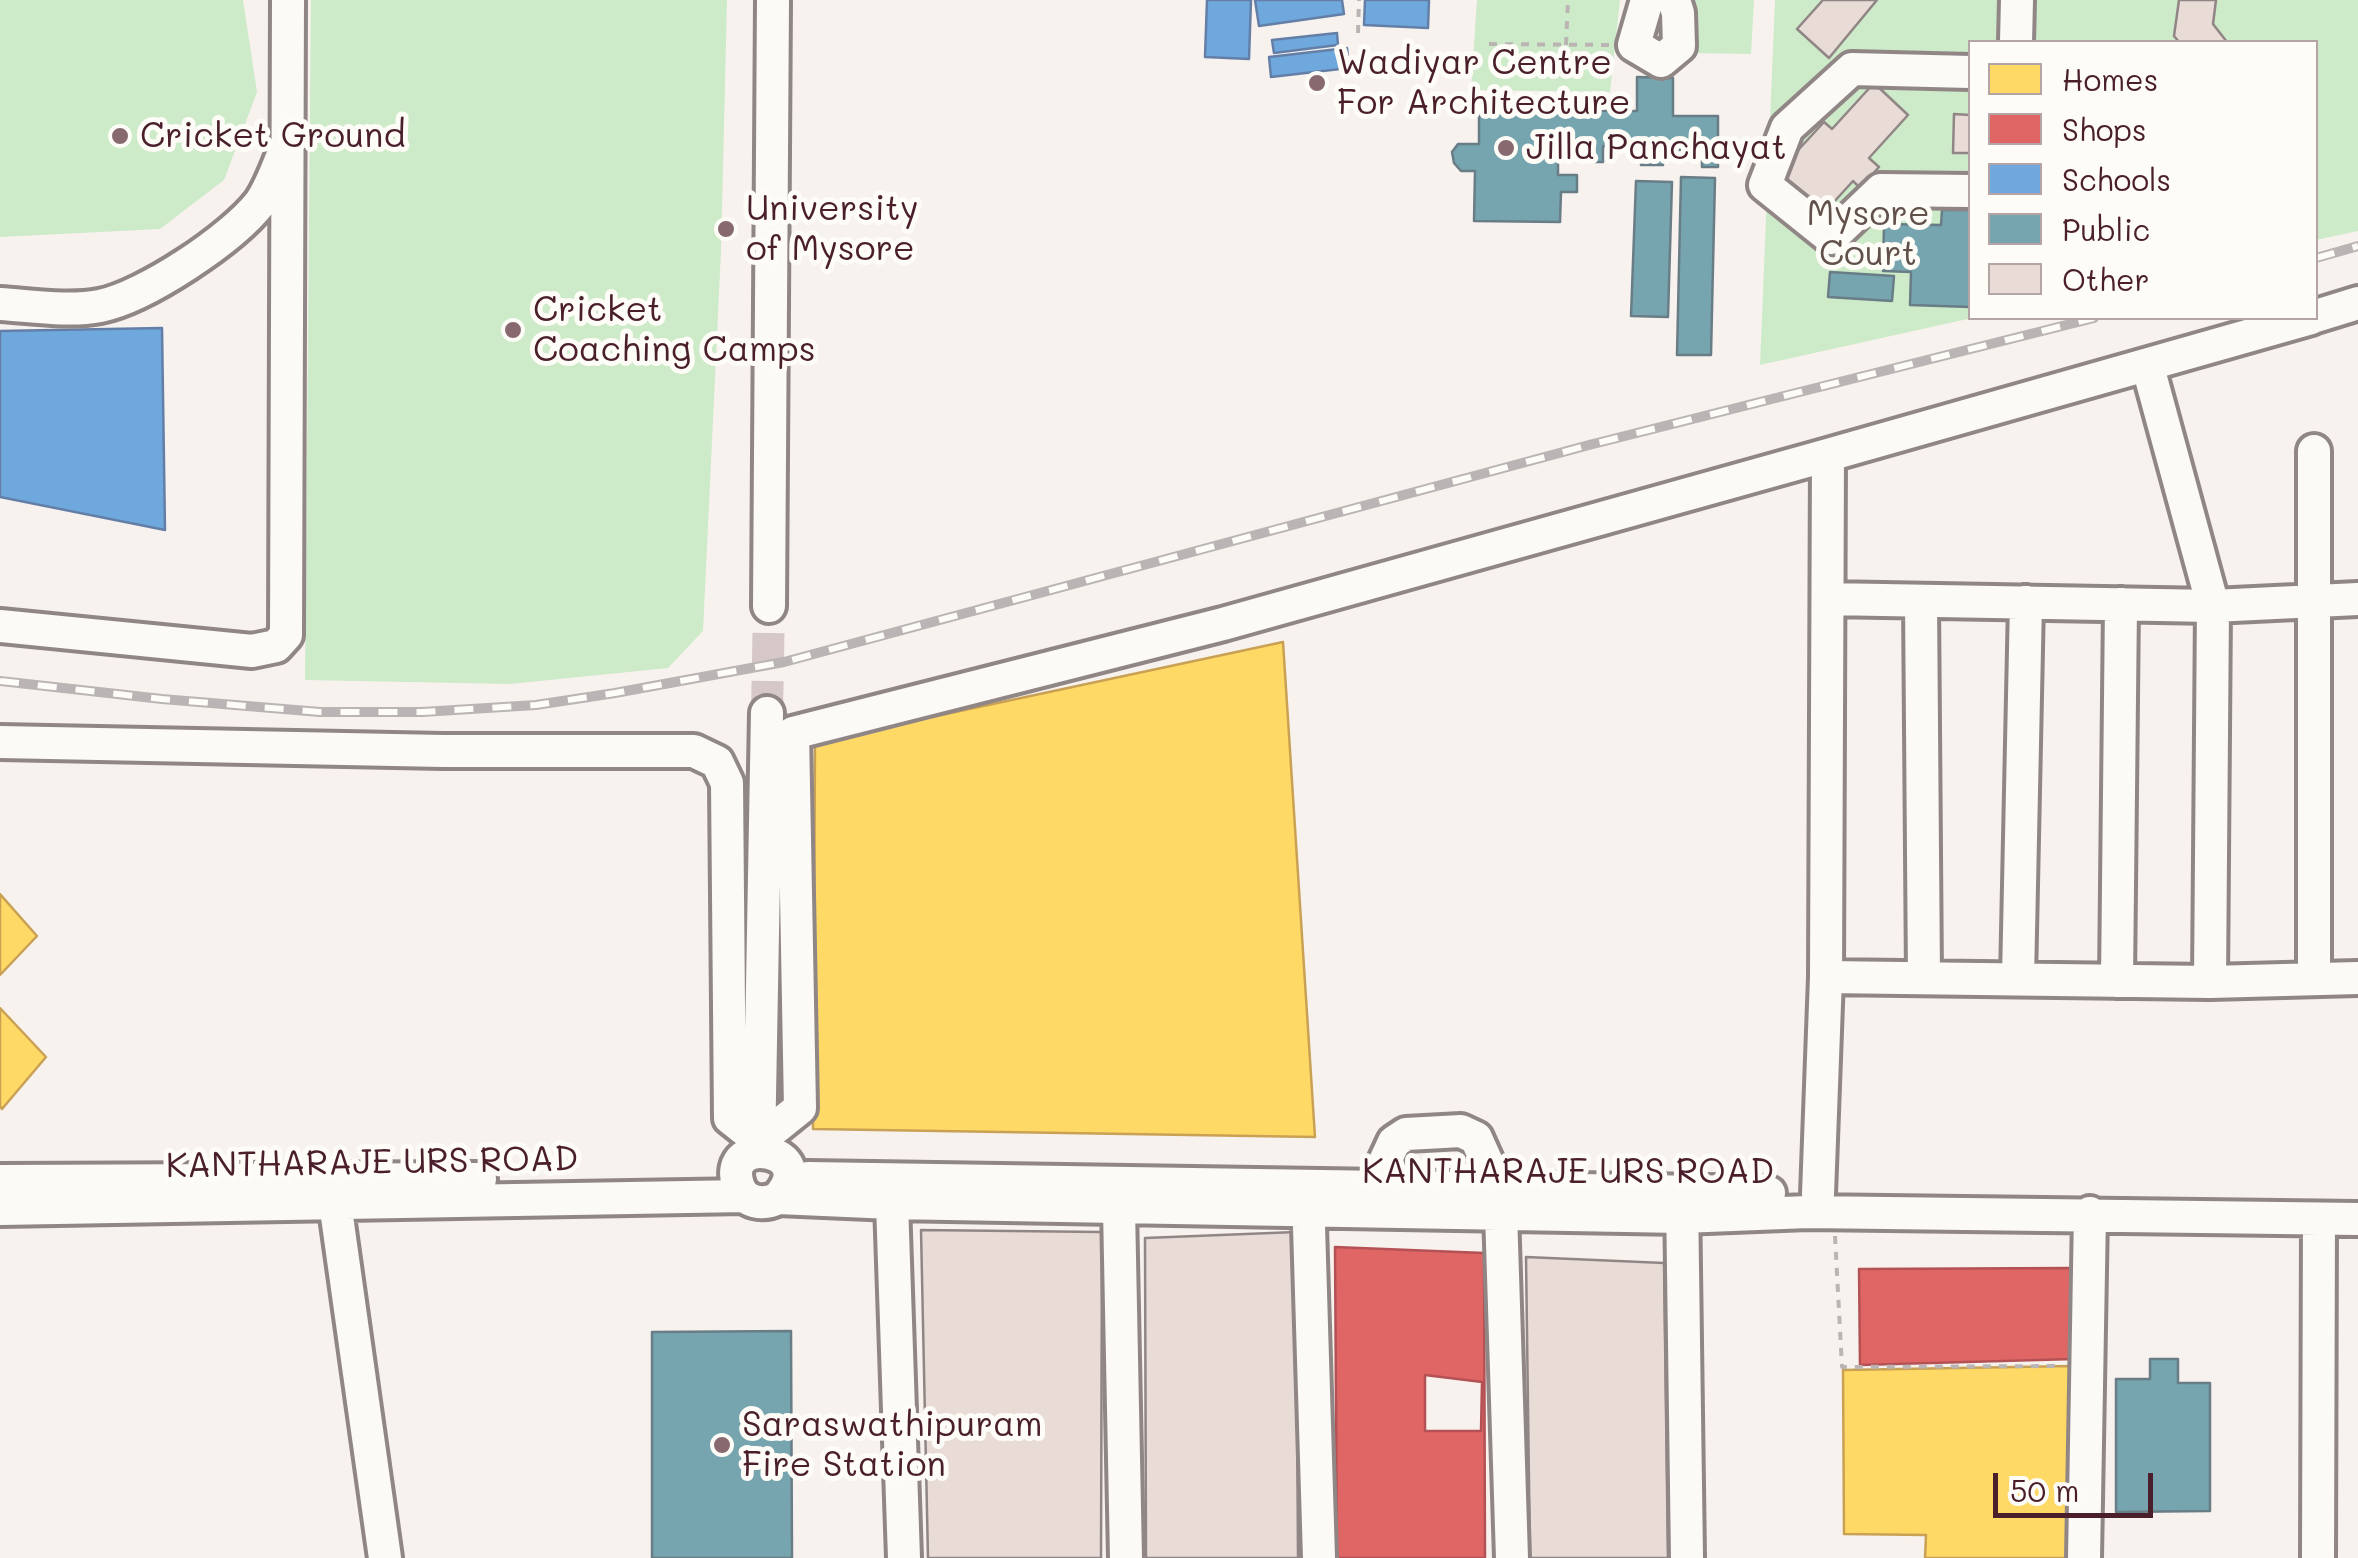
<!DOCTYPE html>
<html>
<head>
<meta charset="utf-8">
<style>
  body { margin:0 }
  #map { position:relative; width:2358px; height:1558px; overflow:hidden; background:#f8f2ee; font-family:Mali,sans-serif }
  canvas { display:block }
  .legend { position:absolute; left:1968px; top:40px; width:350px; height:280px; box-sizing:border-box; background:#fdfcf7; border:2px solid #b5a4a5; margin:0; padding:12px 18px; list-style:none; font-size:30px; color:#4a1f2b }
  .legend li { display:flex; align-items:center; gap:20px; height:50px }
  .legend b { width:50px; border:2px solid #b5a4a5 }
  .scale { position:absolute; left:1993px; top:1473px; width:160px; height:45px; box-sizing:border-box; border:5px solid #4a1f2b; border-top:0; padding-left:12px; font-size:30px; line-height:35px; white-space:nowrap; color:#4a1f2b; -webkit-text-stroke:8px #fdfcf7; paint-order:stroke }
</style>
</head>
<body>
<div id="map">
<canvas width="2358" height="1558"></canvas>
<ul class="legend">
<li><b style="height:28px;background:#ffd966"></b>Homes</li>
<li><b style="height:28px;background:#e06666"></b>Shops</li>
<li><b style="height:28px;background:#6fa8dc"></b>Schools</li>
<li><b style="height:28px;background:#76a5af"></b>Public</li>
<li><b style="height:28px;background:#e9dbd6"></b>Other</li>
</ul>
<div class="scale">50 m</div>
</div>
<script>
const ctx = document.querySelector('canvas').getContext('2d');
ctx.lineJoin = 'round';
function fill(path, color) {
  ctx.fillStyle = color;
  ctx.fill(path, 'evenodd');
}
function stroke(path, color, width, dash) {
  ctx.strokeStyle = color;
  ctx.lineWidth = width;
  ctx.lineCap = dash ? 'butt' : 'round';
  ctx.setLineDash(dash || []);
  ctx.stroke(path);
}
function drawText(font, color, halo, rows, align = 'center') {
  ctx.font = font + ' Mali,sans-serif';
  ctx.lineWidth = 10;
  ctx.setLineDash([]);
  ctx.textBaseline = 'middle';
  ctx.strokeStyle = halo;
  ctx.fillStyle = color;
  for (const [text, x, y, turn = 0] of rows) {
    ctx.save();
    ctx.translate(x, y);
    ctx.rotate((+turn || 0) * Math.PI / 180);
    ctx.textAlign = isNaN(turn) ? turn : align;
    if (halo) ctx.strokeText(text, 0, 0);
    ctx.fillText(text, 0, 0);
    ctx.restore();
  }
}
fill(new Path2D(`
  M0,0h243l14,92 -33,88 -64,49 -160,8z
  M311,0h416l-6,251 -18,380 -35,37 -158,16 -205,-4z
  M1477,0h143l-10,92 -139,-2z
  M1682,0h72l-3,54 -67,-1z
  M1775,0h583v231l-42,9v-198h-346l2,276 -212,47z`), '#cdeac9');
const homes = new Path2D(`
  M1283,642l32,495 -502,-8 2,-387z
  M0,894l37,42 -37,39z
  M0,1008l46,49 -44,52 -2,-3z
  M2072,1366l4,192h-151l1,-23 -82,-1 -1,-164z`);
fill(homes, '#ffd966');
stroke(homes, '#c9a154', 2.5);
const shops = new Path2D(`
  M1335,1247l149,6 1,305h-148z
  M2072,1268l2,91 -214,6 -1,-96z
  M1425,1375l57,7 -1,49h-56z`);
fill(shops, '#e06666');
stroke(shops, '#b35154', 2.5);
const schools = new Path2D(`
  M1207,0h44l-2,59 -44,-2z
  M1255,0h87l2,14 -85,12z
  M1365,0h64l-1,28 -64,-3z
  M1337,33l1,12 -64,8 -2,-13z
  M1347,48l2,20 -78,9 -2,-20z
  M162,328l3,202 -165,-33v-166z`);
fill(schools, '#6fa8dc');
stroke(schools, '#647fa7', 2.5);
const public = new Path2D(`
  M1637,77l36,1v38h45v51h-16v-17h-39v15h-22v-18l-38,-1v16h-13l1,-23h-33v36h19v17h-16l-1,30 -86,-1 1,-50h-14l-7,-8 -2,-11 6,-8h21v-34l158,1z
  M1681,177l34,1 -4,177h-34z
  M1636,181l36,1 -4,135 -37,-1z
  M1942,210h28v97l-60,-2 1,-33 -28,-1 1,-47 57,1z
  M1830,272l64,4 -2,25 -64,-4z
  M791,1331l1,227h-140v-226z
  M2150,1359h28v24h32v128l-94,1v-133h34z`);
fill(public, '#76a5af');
stroke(public, '#697d87', 2.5);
const building = new Path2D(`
  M1823,0h54l-48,58 -32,-29z
  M2179,0h37l-3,24 14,18h-48l-5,-6z
  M1874,83l34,32 -39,43 10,9 -19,21 -7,-7 -30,33 -45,-42 46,-50 8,7z
  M1954,114l16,1v38h-17z
  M921,1230l181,2 -1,326h-173z
  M1296,1232l2,326h-152l-1,-320z
  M1526,1257l138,6 4,295h-138z`);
fill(building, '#e9dbd6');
stroke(building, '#918686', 2.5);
stroke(new Path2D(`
  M767,713l2,-107`), '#d5c8c7', 32, [32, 16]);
const minor = new Path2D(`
  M1647,0l-13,45 27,16 18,-15 -1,-33 -4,-13
  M2016,42l1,-42
  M1970,72l-118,-3 -65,59 -22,57 66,53 50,-48 89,1
  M0,304c32,2 68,8 100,2 45,-9 132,-67 160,-103 10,-14 16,-32 23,-48
  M2316,316l42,-13
  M2148,367l65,239 -3,376
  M2314,451v528
  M1828,599l385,7 145,-7
  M1921,601l3,377
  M769,606l4,-606
  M0,626l252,25 24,-5 10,-11 2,-635
  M0,742l443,9h251l23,11 10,21 3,335 29,23 41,-33 -7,-375 430,-109 605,-169
  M1826,977l384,5 148,-4
  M2018,979l8,-377
  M2117,981l4,-377
  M759,1150l8,-437
  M808,1178l961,15
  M0,1181l480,-2
  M332,1181l53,377
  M1373,1187l21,-45 12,-8 55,-3 15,7 23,51
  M1308,1193l11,365
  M1818,1194l8,-217 2,-522 483,-137
  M1682,1196l5,362
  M778,1198c45,-49 -57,-67 -40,-13 6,18 25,21 40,13l114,5 790,14 126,-5 550,7
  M892,1203l12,355
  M1119,1208l7,350
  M0,1209l745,-13
  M1501,1212l11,346
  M2084,1558l6,-345
  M2318,1558l1,-339`);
stroke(minor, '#918686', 40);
stroke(new Path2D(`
  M1358,33l1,-33
  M1489,44l120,1
  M1566,45l2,-45
  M1835,1236l7,131 220,-1`), '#bab5b4', 4, [8, 8]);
stroke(minor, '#fbfaf7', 32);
const rail = new Path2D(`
  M2316,258l42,-12
  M0,681l162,18 158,13h102l114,-7 79,-12 169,-31 805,-217 505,-127`);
stroke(rail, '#bab5b4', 10);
stroke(rail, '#fdfcf7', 6, [19]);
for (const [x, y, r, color] of [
  [1317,83,10,"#87696f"],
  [120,136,10,"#87696f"],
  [1506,148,10,"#87696f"],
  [726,229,10,"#87696f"],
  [513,330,10,"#87696f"],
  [722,1445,10,"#87696f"]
]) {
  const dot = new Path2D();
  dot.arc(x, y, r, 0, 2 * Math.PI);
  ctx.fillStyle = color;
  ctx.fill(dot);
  stroke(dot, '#fdfcf7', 4);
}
drawText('35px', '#4a1f2b', '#fdfcf7', [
  ["Wadiyar Centre",1337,63],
  ["For Architecture",1337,103],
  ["Cricket Ground",140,136],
  ["Jilla Panchayat",1526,148],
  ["University",746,209],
  ["of Mysore",746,249],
  ["Cricket",533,310],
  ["Coaching Camps",533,350],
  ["Saraswathipuram",742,1425],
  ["Fire Station",742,1465]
], 'left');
drawText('35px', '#62504b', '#fdfcf7', [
  ["Mysore",1868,214],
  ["Court",1868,254]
]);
drawText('35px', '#4a1f2b', '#fdfcf7', [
  ["KANTHARAJE URS ROAD",372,1163,-1],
  ["KANTHARAJE URS ROAD",1568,1172]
]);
</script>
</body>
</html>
